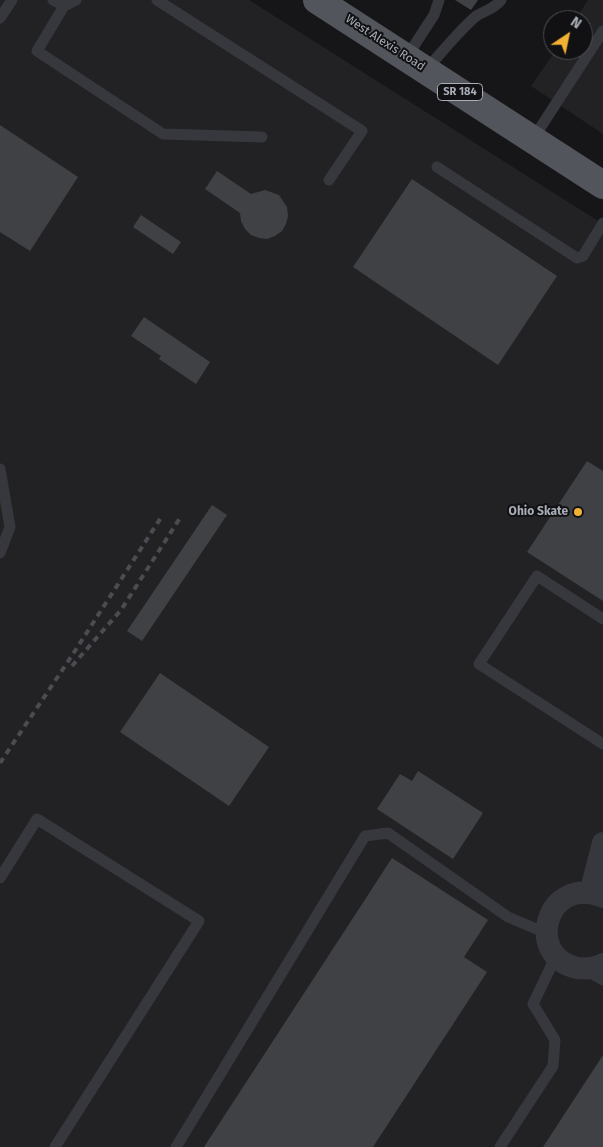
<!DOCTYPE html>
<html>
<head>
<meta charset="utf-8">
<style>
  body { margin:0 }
  #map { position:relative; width:603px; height:1147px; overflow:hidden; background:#161618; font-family:"Fira Sans",sans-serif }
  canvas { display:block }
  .north { position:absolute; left:543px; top:10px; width:50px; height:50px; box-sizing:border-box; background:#111113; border:1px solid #4d4f55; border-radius:50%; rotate:34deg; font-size:14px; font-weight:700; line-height:20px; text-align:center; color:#a8adb8 }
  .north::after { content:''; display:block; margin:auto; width:18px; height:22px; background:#f2b134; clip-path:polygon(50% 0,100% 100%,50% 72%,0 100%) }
</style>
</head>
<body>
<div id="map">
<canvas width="603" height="1147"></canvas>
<div class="north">N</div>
</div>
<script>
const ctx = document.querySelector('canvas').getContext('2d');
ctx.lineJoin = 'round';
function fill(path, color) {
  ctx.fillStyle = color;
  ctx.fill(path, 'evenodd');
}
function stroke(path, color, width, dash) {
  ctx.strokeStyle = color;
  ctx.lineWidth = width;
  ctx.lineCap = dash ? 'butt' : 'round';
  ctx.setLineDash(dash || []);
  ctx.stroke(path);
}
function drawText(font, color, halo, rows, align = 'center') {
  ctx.font = font + ' "Fira Sans",sans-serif';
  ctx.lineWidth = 4;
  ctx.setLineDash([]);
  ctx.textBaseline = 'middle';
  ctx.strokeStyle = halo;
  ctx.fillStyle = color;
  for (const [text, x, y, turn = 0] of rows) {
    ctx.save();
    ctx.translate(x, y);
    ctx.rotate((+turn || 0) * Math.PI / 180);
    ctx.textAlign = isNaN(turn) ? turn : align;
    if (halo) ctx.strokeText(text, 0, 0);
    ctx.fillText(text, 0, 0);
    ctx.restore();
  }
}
fill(new Path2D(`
  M0,0h249l354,224v923h-603z
  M588,0h15v134l-72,-48 25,-36h27v-30h-8z`), '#222225');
fill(new Path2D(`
  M455,0h23l-7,10z
  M0,125l78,52 -48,74 -30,-19z
  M217,171l34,23 14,-4 14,5 8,12 1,9 -2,8 -4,7 -7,5 -8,3 -8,-1 -8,-3 -6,-6 -4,-8 -1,-8 -35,-24z
  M412,179l145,97 -59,89 -145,-98z
  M141,215l40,27 -8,12 -40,-27z
  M144,317l66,45 -14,22 -37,-25 2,-3 -30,-20z
  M587,461l16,10v130l-76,-49z
  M212,505l15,10 -85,126 -15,-10z
  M160,673l109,74 -40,59 -109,-74z
  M418,771l65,42 -30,46 -76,-50 23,-35 12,7z
  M392,858l96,62 -24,37 23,15 -114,175h-169z
  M603,1055v92h-60z`), '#404145');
stroke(new Path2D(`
  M53,0l11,6 12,-6
  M157,0l205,131 -33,49
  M64,6l-27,45 126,83 99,3
  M0,18l12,-18
  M406,58l28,-43 5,-15
  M426,70c16,-18 31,-37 49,-53 8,-6 20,-8 26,-17
  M533,139l70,-108
  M437,167l140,91 6,-2 20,-33
  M0,469l10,58 -10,26
  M603,619l-66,-43 -58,88 124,80
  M0,878l37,-59 162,102 -144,226
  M585,970l18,10
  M176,1147l189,-311 23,-3 120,84 38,16
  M500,1147l53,-81 2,-26 -22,-36 23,-48`), '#37383d', 11);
stroke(new Path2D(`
  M590,893l13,-50
  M603,897c-56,-24 -80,59 -26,71 9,1 18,0 26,-4`), '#37383d', 22);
stroke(new Path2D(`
  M317,0l286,185`), '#53555c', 28);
stroke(new Path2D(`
  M72,666l49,-56 59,-92
  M0,763l71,-106 91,-141`), '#4a4c52', 4, [6, 5]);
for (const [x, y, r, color] of [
  [578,512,5,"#f2b134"]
]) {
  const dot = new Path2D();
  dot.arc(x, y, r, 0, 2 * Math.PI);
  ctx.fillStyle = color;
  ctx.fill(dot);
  stroke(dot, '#111113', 2);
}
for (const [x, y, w] of [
  [460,92,45]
]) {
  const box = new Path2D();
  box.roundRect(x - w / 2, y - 8.5, w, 17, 4);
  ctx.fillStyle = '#111113';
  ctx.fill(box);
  stroke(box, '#a8adb8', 1);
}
drawText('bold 11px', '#a8adb8', null, [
  ["SR 184",460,92]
]);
drawText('12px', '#a8adb8', '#111113', [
  ["West Alexis Road",385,43,33]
]);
drawText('bold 12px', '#a8adb8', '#111113', [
  ["Ohio Skate",568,512]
], 'right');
</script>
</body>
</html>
